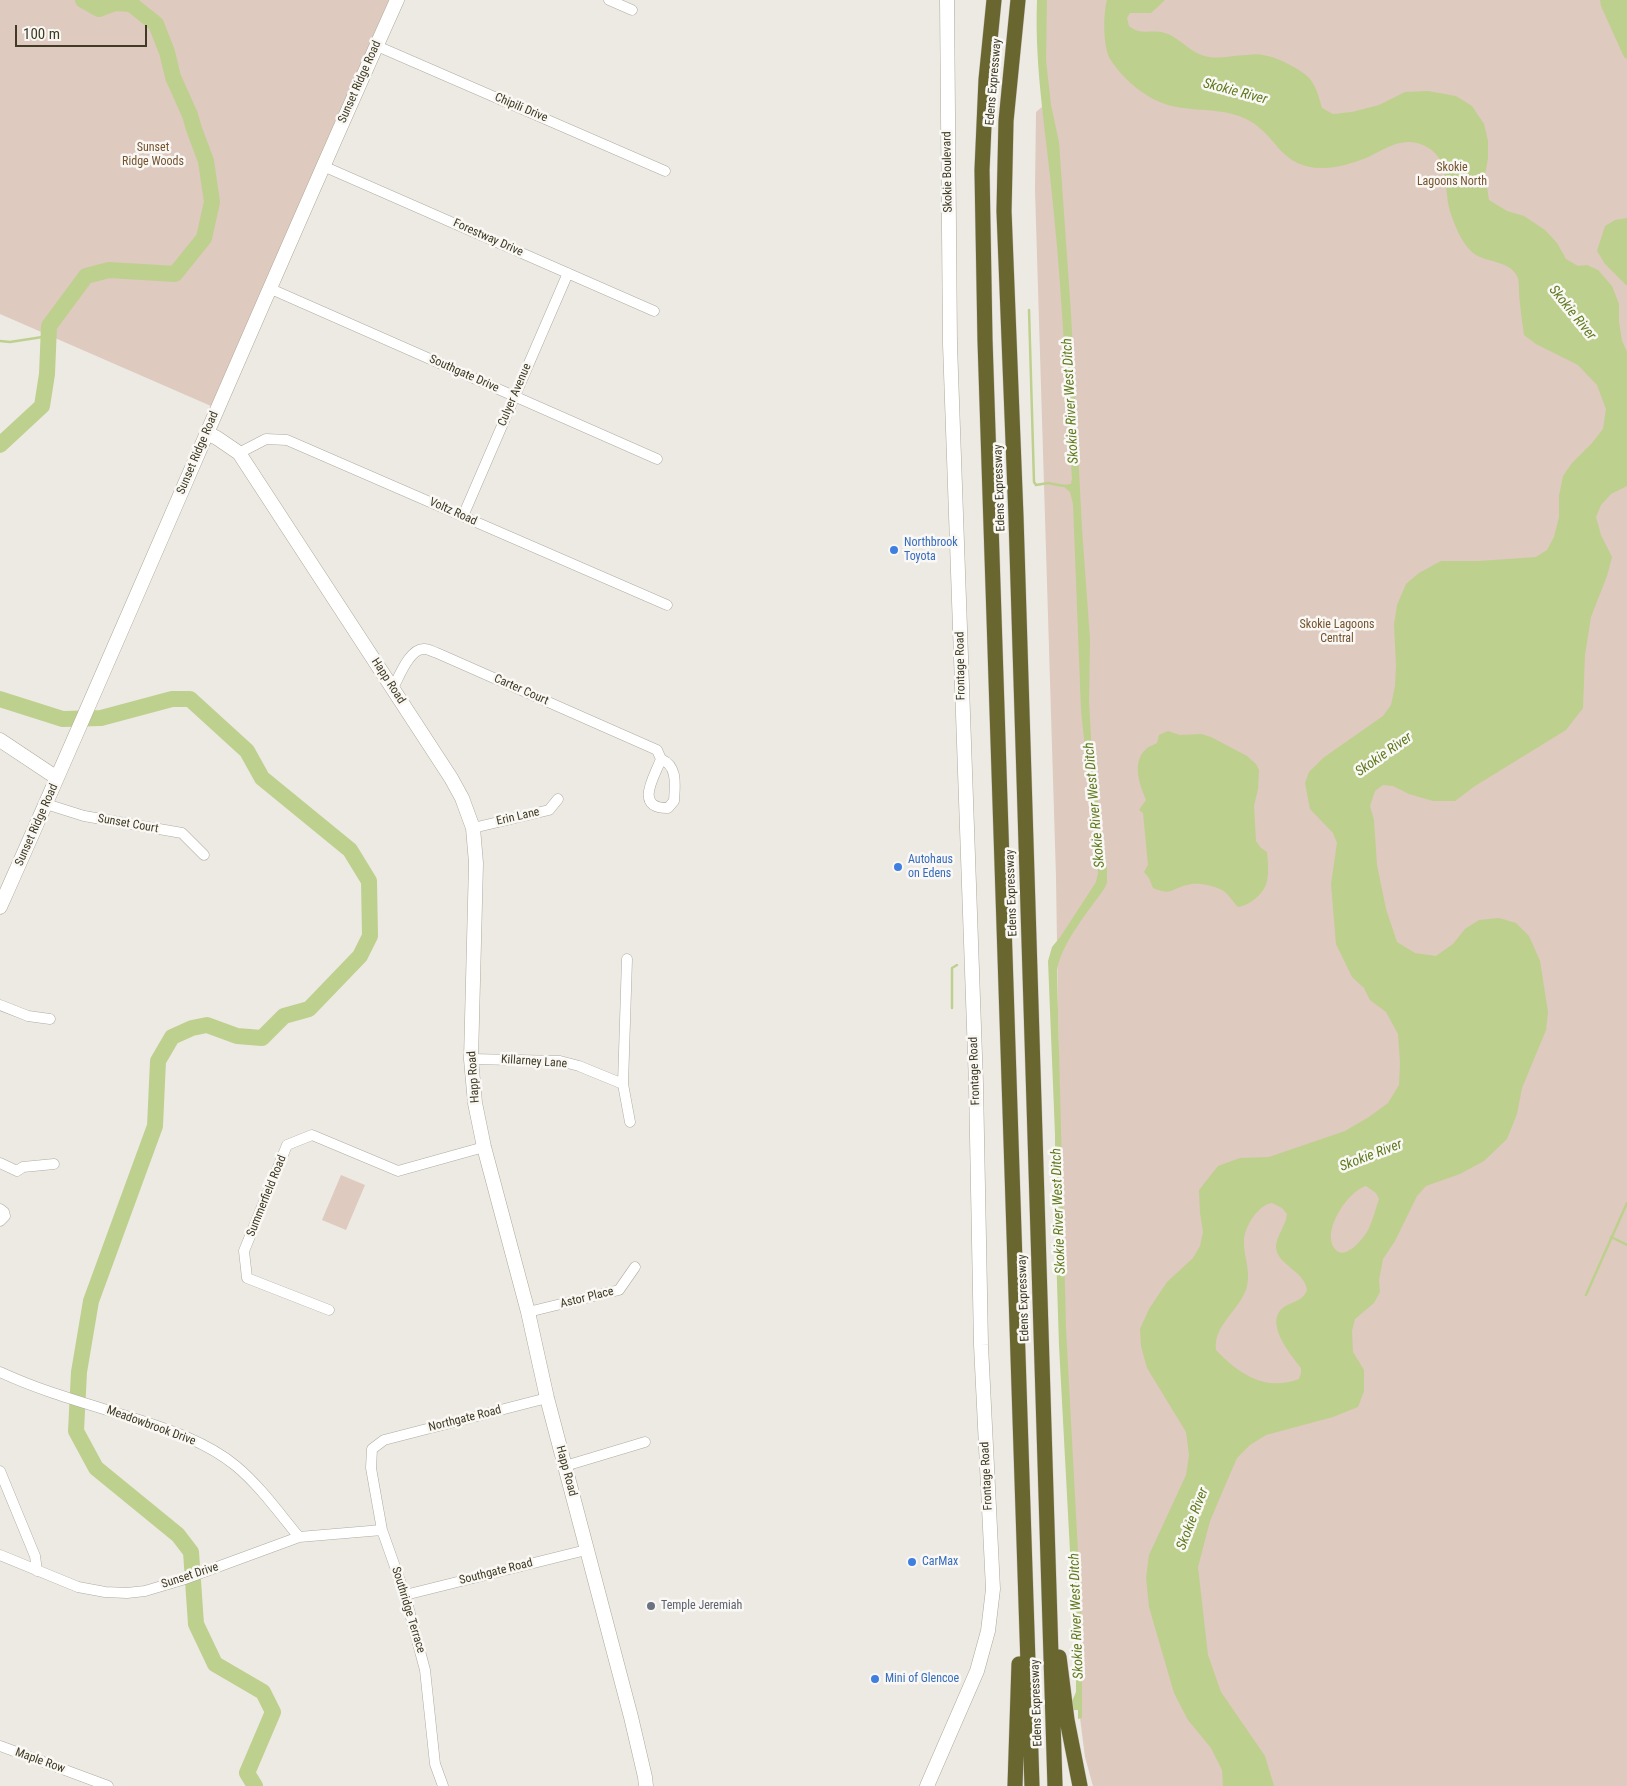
<!DOCTYPE html>
<html>
<head>
<meta charset="utf-8">
<style>
  body { margin:0 }
  #map { position:relative; width:1627px; height:1786px; overflow:hidden; background:#edeae4; font-family:"Roboto Condensed",sans-serif }
  canvas { display:block }
  .scale { position:absolute; left:15px; top:25px; width:132px; height:22px; box-sizing:border-box; border:2px solid #3f3b24; border-top:0; padding-left:6px; font-size:15px; line-height:18px; white-space:nowrap; color:#3f3b24; -webkit-text-stroke:4px #faf8f5; paint-order:stroke }
</style>
</head>
<body>
<div id="map">
<canvas width="1627" height="1786"></canvas>
<div class="scale">100 m</div>
</div>
<script>
const ctx = document.querySelector('canvas').getContext('2d');
ctx.lineJoin = 'round';
function fill(path, color) {
  ctx.fillStyle = color;
  ctx.fill(path, 'evenodd');
}
function stroke(path, color, width, dash) {
  ctx.strokeStyle = color;
  ctx.lineWidth = width;
  ctx.lineCap = dash ? 'butt' : 'round';
  ctx.setLineDash(dash || []);
  ctx.stroke(path);
}
function drawText(font, color, halo, rows, align = 'center') {
  ctx.font = font + ' "Roboto Condensed",sans-serif';
  ctx.lineWidth = 5;
  ctx.setLineDash([]);
  ctx.textBaseline = 'middle';
  ctx.strokeStyle = halo;
  ctx.fillStyle = color;
  for (const [text, x, y, turn = 0] of rows) {
    ctx.save();
    ctx.translate(x, y);
    ctx.rotate((+turn || 0) * Math.PI / 180);
    ctx.textAlign = isNaN(turn) ? turn : align;
    if (halo) ctx.strokeText(text, 0, 0);
    ctx.fillText(text, 0, 0);
    ctx.restore();
  }
}
fill(new Path2D(`
  M0,0h389l-178,406 -211,-92z
  M1043,0h584v1786h-534l-8,-29 -5,-39 -17,-382 -7,-459 -21,-687 1,-78 6,-5 1,5 2,-15z
  M341,1175l24,10 -19,45 -24,-10z`), '#decabe');
fill(new Path2D(`
  M1037,0h10l-1,60 5,45 8,37 12,171 11,216 8,110 -1,62 3,55 15,113v14l-3,6c-16,23 -42,53 -47,81l9,358 16,299v91l-4,1v-9h-5l-1,-9 4,-9v-28l-17,-318 -4,-125v-86l-7,-174 4,-14 9,-11 35,-54 2,-9 -17,-163 -8,-206 -3,-12 -8,-7 9,-1 1,-5c-6,-88 -9,-176 -18,-264 -6,-72 -20,-143 -17,-215z
  M1107,0h58l-14,13h-21l-3,5 2,8c12,10 22,3 36,7 16,5 25,21 44,24 13,2 25,-2 38,-2 6,-1 14,-1 20,1 10,1 37,15 43,23 7,9 9,19 12,29l11,6 19,-2 27,-7 26,-13 23,-1 28,5 16,10 12,18 4,17v17l-3,17 4,25 18,11 17,5 21,14 12,13 9,16 12,7 9,-1 11,5 14,16 7,18v18l3,19 5,11v134l-16,8 -10,11 -5,12 5,18 11,22 -5,19 -16,41 -6,38 -2,53 -17,22 -91,56 -20,15h-22l-24,-7 -16,-8 -10,-1 -8,6 -5,15 4,14 3,45 9,44 11,33 18,11 21,3 17,-12 12,-15 14,-9 20,-2 17,5 13,13 11,25 8,51 -2,18 -24,58 -5,26 -10,25 -23,22 -24,13 -34,12 -9,10 -22,45 -12,18 -4,21 1,12 -6,11 -19,16 -3,12 1,21 11,18v21l-6,16 -25,10 -67,18 -16,10 -13,13 -10,23 -17,40 -12,46 10,88 13,37 44,64 9,30h-51l-1,-16 -11,-22 -23,-28 -14,-27 -25,-86 -3,-29 3,-23 37,-80 3,-20 -3,-23 -39,-64 -6,-22 -1,-17 9,-20 18,-27 26,-24 7,-12 3,-14 -3,-19 -1,-23 19,-24 22,-8 29,-1 76,-26 24,-14 19,-14 11,-18 1,-22 -2,-29 -12,-22 -16,-12 -6,-12 -12,-11 -16,-33 -5,-60 6,-41 -4,-10 -23,-24 -5,-26 4,-11 14,-14 60,-42 8,-11 4,-19 1,-21 -2,-40 3,-20 9,-21 13,-11 22,-12h38l57,-4 11,-7 7,-13 5,-20v-21l4,-20 9,-13 20,-20 11,-14 3,-20 -9,-24 -19,-20 -42,-21 -12,-9c-2,-14 -4,-28 -5,-42 0,-4 0,-10 -1,-15 -7,-17 -28,-15 -42,-23 -8,-5 -14,-15 -18,-23 -3,-7 -6,-14 -8,-21 -7,-25 1,-54 -27,-66 -21,-9 -38,4 -57,13 -13,5 -29,10 -43,10 -43,0 -44,-30 -73,-47 -26,-15 -58,-8 -85,-17 -21,-7 -43,-26 -55,-45 -7,-13 -7,-45 -3,-59zM1366,1186l10,7 3,6c-3,9 -6,20 -10,29 -4,9 -24,34 -34,21 -14,-18 13,-58 31,-63zM1272,1203l10,5 5,6c-1,12 -11,22 -11,33 1,18 29,24 31,43 -5,12 -14,11 -23,17 -21,15 7,48 17,61v5l-2,6c-34,13 -60,-5 -83,-29 -3,-26 25,-40 31,-64 4,-17 -4,-30 -3,-46 1,-14 14,-35 28,-37z
  M1600,0h27v59l-3,-2 -23,-51z
  M1627,218v67h-1l-21,-21 -8,-13 8,-25 10,-6z
  M1168,731l12,4 21,-1 10,3 36,19 9,8 3,6 -1,19 -4,17 2,35 5,7 6,4c1,10 2,20 0,29 -2,12 -18,25 -29,26 -5,-5 -10,-14 -16,-17 -10,-5 -25,-8 -35,-5 -17,4 -15,11 -34,3l-4,-10 -5,-6 4,-7 -5,-52 -4,-3 7,-10c-6,-15 -15,-37 0,-51 3,-3 8,-4 11,-6l2,-8z`), '#bed08e');
stroke(new Path2D(`
  M1029,310l5,172 2,3 12,-2 16,3
  M0,341l10,1 39,-6
  M952,1008v-40l5,-3
  M1611,1237l16,8
  M1586,1295l41,-92`), '#bed08e', 2.5);
stroke(new Path2D(`
  M0,445l42,-39 5,-32 2,-48 37,-50 23,-6 66,4 29,-36 8,-36 -6,-41 -12,-32 -4,-14 -17,-38 -6,-25 -11,-28 -25,-20 -16,-1 -16,6 -16,-9
  M0,699l63,20 38,-1 71,-19h18l57,52 15,27 88,72 19,31 1,55 -10,20 -51,53 -25,7 -22,22 -25,-2 -30,-11 -15,3 -20,9 -14,24 -3,65 -64,175 -12,71 -3,59 20,37 82,67 13,17 5,72 19,40 48,28 10,20 -26,61 8,13`), '#bed08e', 16);
const street = new Path2D(`
  M609,0l23,10
  M377,46l288,125
  M323,166l331,145
  M271,289l386,170
  M239,453l27,-14 21,1 380,165
  M463,516l105,-243
  M393,688c6,-11 17,-41 32,-39 4,0 8,3 12,4l220,97 4,9c17,7 14,26 13,42l-6,7c-35,0 -13,-32 -7,-49
  M46,804l38,12 98,17 22,22
  M473,828l76,-18 9,-11
  M627,959l-4,125 7,38
  M0,1005l28,11 22,3
  M471,1059l89,2 19,5 44,18
  M0,1163l17,8 6,-4 31,-3
  M0,1209l4,3 1,4 -5,5
  M329,1310l-82,-32 -3,-27 43,-106 25,-10 86,36 86,-24
  M528,1312l91,-22 16,-23
  M0,1372c43,20 88,32 133,46 35,11 74,24 103,48 24,20 43,47 63,71
  M565,1466l80,-24
  M0,1471l35,85 2,15
  M0,1555l78,32 27,5 22,1 18,-2 37,-11 117,-43 83,-7
  M405,1595l181,-45
  M0,1746l108,40
  M443,1786l-8,-22 -10,-94 -20,-75 -23,-65 -11,-62 1,-19 12,-9 163,-42`);
const secondary = new Path2D(`
  M207,433l10,5 22,15 212,325 11,20 11,30 3,35 -5,196 4,44 9,44 44,165 19,86 84,319 14,60 1,9
  M0,740l57,38
  M0,907c134,-301 262,-606 397,-907
  M927,1786l50,-115 11,-40 5,-42 -12,-244 -5,-261 -26,-740 -3,-344`);
const highway = new Path2D(`
  M994,0l-8,80 -4,90 3,170 47,1446
  M1018,0l-12,121 -2,90 12,306 39,1269
  M1059,1657l8,63 13,66
  M1015,1786l4,-122`);
stroke(street, '#aeab9f', 11);
stroke(secondary, '#aea997', 15);
stroke(highway, '#c9c8c2', 16);
stroke(street, '#fff', 10);
stroke(secondary, '#fff', 14);
stroke(highway, '#6a6630', 15);
for (const [x, y, r, color] of [
  [894,550,5,"#3f7fe0"],
  [898,867,5,"#3f7fe0"],
  [912,1562,5,"#3f7fe0"],
  [651,1606,5,"#6b7280"],
  [875,1679,5,"#3f7fe0"]
]) {
  const dot = new Path2D();
  dot.arc(x, y, r, 0, 2 * Math.PI);
  ctx.fillStyle = color;
  ctx.fill(dot);
  stroke(dot, '#faf8f5', 2);
}
drawText('12px', '#3f3b24', '#faf8f5', [
  ["Sunset Ridge Road",360,82,-66],
  ["Edens Expressway",994,82,-85],
  ["Chipili Drive",521,108,23],
  ["Skokie Boulevard",948,172,-91],
  ["Forestway Drive",488,238,24],
  ["Southgate Drive",464,374,24],
  ["Culyer Avenue",515,395,-67],
  ["Sunset Ridge Road",198,453,-67],
  ["Edens Expressway",1000,488,-92],
  ["Voltz Road",453,512,24],
  ["Frontage Road",961,666,-91],
  ["Happ Road",388,681,57],
  ["Carter Court",521,690,24],
  ["Erin Lane",518,817,-13],
  ["Sunset Court",128,824,10],
  ["Sunset Ridge Road",37,825,-66],
  ["Edens Expressway",1012,893,-92],
  ["Killarney Lane",534,1062,4],
  ["Frontage Road",975,1071,-92],
  ["Happ Road",474,1077,-94],
  ["Summerfield Road",267,1196,-68],
  ["Astor Place",587,1298,-14],
  ["Edens Expressway",1024,1298,-92],
  ["Northgate Road",465,1419,-14],
  ["Meadowbrook Drive",151,1426,20],
  ["Happ Road",566,1471,75],
  ["Frontage Road",987,1476,-93],
  ["Southgate Road",496,1572,-14],
  ["Sunset Drive",190,1576,-18],
  ["Southridge Terrace",408,1610,73],
  ["Edens Expressway",1037,1703,-92],
  ["Maple Row",40,1761,20]
]);
drawText('12px', '#75532f', '#faf8f5', [
  ["Sunset",153,148],
  ["Ridge Woods",153,162],
  ["Skokie",1452,168],
  ["Lagoons North",1452,182],
  ["Skokie Lagoons",1337,625],
  ["Central",1337,639]
]);
drawText('12px', '#366cbe', '#faf8f5', [
  ["Northbrook",904,543],
  ["Toyota",904,557],
  ["Autohaus",908,860],
  ["on Edens",908,874],
  ["CarMax",922,1562],
  ["Mini of Glencoe",885,1679]
], 'left');
drawText('12px', '#5b616d', '#faf8f5', [
  ["Temple Jeremiah",661,1606]
], 'left');
drawText('italic 14px', '#5f7a1f', '#faf8f5', [
  ["Skokie River",1235,92,15],
  ["Skokie River",1572,313,51],
  ["Skokie River West Ditch",1071,401,-93],
  ["Skokie River",1384,755,-35],
  ["Skokie River West Ditch",1095,805,-95],
  ["Skokie River",1371,1156,-21],
  ["Skokie River West Ditch",1059,1211,-92],
  ["Skokie River",1193,1519,-69],
  ["Skokie River West Ditch",1077,1616,-92]
]);
</script>
</body>
</html>
